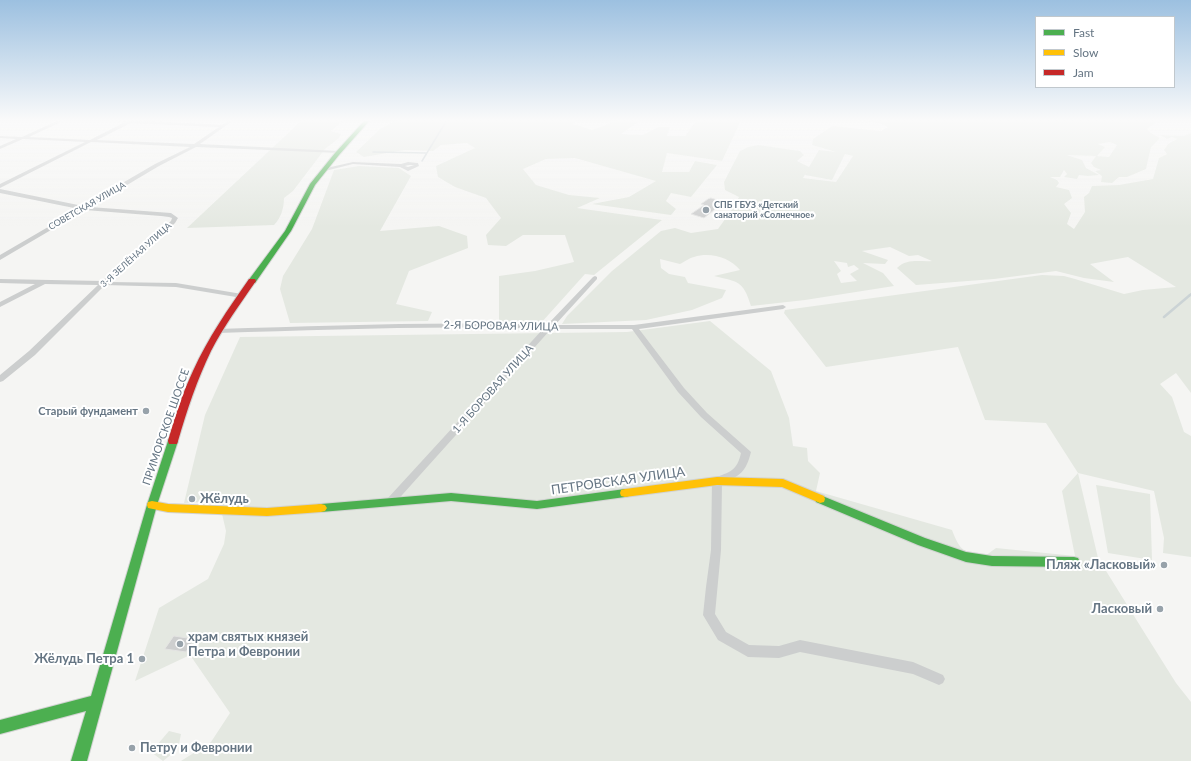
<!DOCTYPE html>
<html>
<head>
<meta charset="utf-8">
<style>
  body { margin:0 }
  #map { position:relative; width:1191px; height:761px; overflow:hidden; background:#f5f5f3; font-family:Lato,sans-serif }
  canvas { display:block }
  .legend { position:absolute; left:1035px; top:16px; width:140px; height:72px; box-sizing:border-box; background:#fff; border:1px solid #c1c8cd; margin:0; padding:5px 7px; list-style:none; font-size:12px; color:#657583 }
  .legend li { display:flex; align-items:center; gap:8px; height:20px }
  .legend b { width:20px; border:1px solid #c1c8cd }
</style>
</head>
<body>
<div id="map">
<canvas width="1191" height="761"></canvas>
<ul class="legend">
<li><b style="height:5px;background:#4caf50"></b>Fast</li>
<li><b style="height:5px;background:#ffc107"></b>Slow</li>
<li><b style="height:5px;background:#c62828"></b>Jam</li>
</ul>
</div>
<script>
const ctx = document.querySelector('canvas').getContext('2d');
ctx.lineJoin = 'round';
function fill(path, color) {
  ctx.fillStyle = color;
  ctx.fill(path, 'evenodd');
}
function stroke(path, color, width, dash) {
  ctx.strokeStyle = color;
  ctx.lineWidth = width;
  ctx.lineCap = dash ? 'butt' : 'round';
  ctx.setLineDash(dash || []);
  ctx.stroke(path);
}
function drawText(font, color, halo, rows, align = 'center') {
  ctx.font = font + ' Lato,sans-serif';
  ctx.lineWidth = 4;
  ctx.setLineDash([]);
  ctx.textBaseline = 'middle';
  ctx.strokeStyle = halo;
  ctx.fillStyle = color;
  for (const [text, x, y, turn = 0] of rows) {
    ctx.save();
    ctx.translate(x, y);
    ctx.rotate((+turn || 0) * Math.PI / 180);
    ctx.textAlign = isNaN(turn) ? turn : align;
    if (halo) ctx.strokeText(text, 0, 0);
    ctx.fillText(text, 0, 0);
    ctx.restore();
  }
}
fill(new Path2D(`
  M302,120h42l-13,11 10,3 -2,4 -14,11 -32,42 -9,7c0,10 -3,20 -10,27l-87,3z
  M397,120h182l-6,4 19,6 27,-10h22l-20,14 22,1 15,-8h12l-3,9h18l12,-16h44l-19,41 -55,-8 -5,19h27l6,-11 22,4 -26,32 -20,-4 -5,8 10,8 -5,6 -79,-11 37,-7 27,-16 -81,-23 -29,1 -23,10 13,16 33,10 31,3 -23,10 85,12 -68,55 -9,-1 -44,49h-42v-47l36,-5 39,-9 -9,-27h-42l-17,11 -18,-1 -2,-10 15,-17 -15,-20 -31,-11 -17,-10 -2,-11 39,-18 -8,-5 -26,2 -8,6 -28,-1 -41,7 -8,-5 24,-23z
  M853,120h319l-16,2 -9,7 4,4 9,5 -9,9 -5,22 -19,8h-8l-7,6 -11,-1 1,-6 -7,-5 6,-1 -7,-3 -3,-4 5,-7 -29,-1 15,5 4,8 13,7 -11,1 -9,-1 -2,4 -13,-2 3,-3 -3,-4 -4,7h-10l7,3 2,3 -3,4 13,3 3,8 -8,6 7,9 -4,11 7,5 11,-17 -1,-15 5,-4 3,-7 27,-1 34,-6 6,-21 8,-4 -3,-4 4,-6 9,-5 -5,-2 -5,2 -7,-4 23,1 8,-3v260l-15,-20 -16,11 12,13 12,35 7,4v121l-28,-4 1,-15 -10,-47 -76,-18 20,85 46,74 32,51 15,19v59h-1010l30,-19 19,-29 -40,-58 -55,26 24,-73 49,-29 16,-35 2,-13 -7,-30 -35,2 21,-88 35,-78 387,-5 83,-11 61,50 18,47 4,28 14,2 1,13 12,12 -4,18 136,39c8,21 11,22 33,26l11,-8 79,8 -13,-65 16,-18 -32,-50 -61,-3 -27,-73 -132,20 -42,-54 1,-3 257,-35 22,1 11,3 49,15 19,-4 33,-3 -48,-30 -38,7 24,18 -30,-4 -28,-7 -62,8 -78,6 -19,-17c10,-10 23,-6 35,-7l-14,-6 -9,1 -19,-9 -28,4 26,9 -3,4 -22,-1 20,10 11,13 -89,14 -54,6c-8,-26 -13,-24 -37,-30l26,-6c-11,-13 -30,-18 -46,-13 -5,1 -10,5 -14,7l-20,-5 1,9 8,6 16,3 3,6 38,7 -4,8 -30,12 -46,10 -84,4 5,-8 45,-45 49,-40 14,-3 16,5 27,-4 15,-21 6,-11 -14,-7 -1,-8 16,-31 8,-4 10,-2 42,6 4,4 -7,6 12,6 10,-17 17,2 -24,-7 1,-6 19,-13 49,5 7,-4 -9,-4zM1110,142l7,3 -8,12 -12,-1 8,-9 -7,-3zM845,154l8,2 -17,26 -33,-4 4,-7 -2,4 27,5zM834,261l13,2 1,4 6,-2 5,4 -9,5 7,7 -16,2 -4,-9 4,-3z
  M359,166l40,2 12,8 -31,55 59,-5 28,10 1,12 -59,23 -13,33 36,8 -4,9 -138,2 -10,-34 3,-13 29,-47 22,-59z
  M1096,485l54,9 2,66 -44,-7z
  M169,731l12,3 -3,15 -15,12 -12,-9z`), '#e4e8e1');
stroke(new Path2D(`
  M373,152l54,1
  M422,161l25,-41`), '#cbd3d5', 1.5);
stroke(new Path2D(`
  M1189,296l2,-2`), '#cbd3d5', 2);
stroke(new Path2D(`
  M1164,317l26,-22`), '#cbd3d5', 2.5);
const building = new Path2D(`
  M711,198l13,4 -20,16 -13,-4 13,-9 -3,-1 7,-5z
  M174,636l20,3 -8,13 -21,-3z`);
fill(building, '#cecfcf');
stroke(building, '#e4e4e3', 1);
const fast = new Path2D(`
  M365,120h5l-31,35 -24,30 -24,46 -36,52h-6l-1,-2 37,-50 25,-47 25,-31z
  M173,437l4,1 1,3 -21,64 -70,256h-16l15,-50 -86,23v-14l91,-24 56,-191 21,-64 1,-3z
  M625,489l4,1 1,3 -1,3 -4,1 -88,12 -86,-8 -130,11 -4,-1 -2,-3 2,-3 4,-1 130,-11 86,8z
  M820,495l105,43 41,14 26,4 82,1 4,1 2,4 -2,4 -4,1 -82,-1 -26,-4 -48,-17 -102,-43 -1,-3 1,-3z`);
const slow = new Path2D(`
  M717,477l66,2 41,17 1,3 -1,3 -4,1 -38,-16 -65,-2 -92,12 -4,-1 -1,-3 1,-3 4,-1z
  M152,501l16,3 99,4 54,-4 4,1 2,3 -2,3 -4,1 -54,4 -99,-4 -20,-4 -1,-3 1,-3z`);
const jam = new Path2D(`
  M249,279h6l1,2c-16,23 -32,45 -45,70 -14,29 -24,59 -33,90l-1,3h-8l-1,-3c7,-24 14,-47 25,-70 15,-33 35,-62 56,-92z`);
stroke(fast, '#d2d3d2', 2);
stroke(slow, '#d2d3d2', 2);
stroke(jam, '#d2d3d2', 2);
fill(new Path2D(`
  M59,120h6l-36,17 61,3 35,-18 -25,-2h35l87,5 7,-5h5l-34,24 139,7 2,1 -2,1 -143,-6 -37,19 -69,41 81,6 7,5 -3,5 -65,59 66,1 66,11 3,2 -3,2 -66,-11 -71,-2 -70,70 -32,26 -3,1v-7l29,-24 69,-66 -53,-1 -45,23v-5l35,-18 -35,-1v-4l102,2 69,-60 1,-3 -3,-1 -8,-1 -76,-6 -85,50v-5l79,-46 -79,-16v-4l83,17 72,-42 35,-17 -99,-5 -91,46v-4l85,-42 -62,-3 -23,10v-3l16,-7 -16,-1v-2l22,1zM131,123l88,4 -25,17 -97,-4z
  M353,162l48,2 7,-2 10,1 1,3 -11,5 -8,-4 -47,-3 -28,7 -3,-2zM409,165h5l-6,2 -3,-1z
  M595,276l2,1v2l-42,46h79l149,-20 3,2 -3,2 -144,20 45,59 23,25 44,39c-5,20 -11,24 -29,31l-1,67 -6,64 11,18 23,13 30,1 21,-6 113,22 30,13 2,4 -2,4 -4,2 -26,-11 -113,-22 -21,6 -31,-1 -30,-17 -15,-25 3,-28 5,-37 1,-69 2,-3c16,-6 23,-7 27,-25l-40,-36 -23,-25 -46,-63h-81l-157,175 -3,1 -3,-1 -2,-3 2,-3 155,-169c-108,-4 -217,1 -325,4l-4,-2 4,-2c110,-3 219,-8 329,-4l46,-48z`), '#cccece');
fill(fast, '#4caf50');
fill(slow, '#ffc107');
fill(jam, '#c62828');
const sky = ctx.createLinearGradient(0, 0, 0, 227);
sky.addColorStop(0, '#9cc0e0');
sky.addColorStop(0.53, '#fafafa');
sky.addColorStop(1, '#fafafa00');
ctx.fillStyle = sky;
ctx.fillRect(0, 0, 1191, 227);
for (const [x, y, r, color] of [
  [706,210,4,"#97a2aa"],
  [146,411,4,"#97a2aa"],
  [192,499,4,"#97a2aa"],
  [1164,565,4,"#97a2aa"],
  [1160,609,4,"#97a2aa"],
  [180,644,4,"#97a2aa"],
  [142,659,4,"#97a2aa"],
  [132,748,4,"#97a2aa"]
]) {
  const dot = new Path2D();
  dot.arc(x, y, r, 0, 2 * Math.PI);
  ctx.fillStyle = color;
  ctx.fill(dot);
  stroke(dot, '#fff', 1.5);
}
drawText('bold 9px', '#657583', '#fff', [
  ["СПБ ГБУЗ «Детский",714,205],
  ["санаторий «Солнечное»",714,215]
], 'left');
drawText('9px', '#657583', '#fff', [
  ["СОВЕТСКАЯ УЛИЦА",87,206,-30],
  ["3-Я ЗЕЛЁНАЯ УЛИЦА",136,255,-42]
]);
drawText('11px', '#657583', '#fff', [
  ["2-Я БОРОВАЯ УЛИЦА",501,326,1],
  ["1-Я БОРОВАЯ УЛИЦА",493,389,-48],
  ["ПРИМОРСКОЕ ШОССЕ",166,427,-71]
]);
drawText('bold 11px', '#657583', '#fff', [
  ["Старый фундамент",138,411]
], 'right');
drawText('13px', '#657583', '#fff', [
  ["ПЕТРОВСКАЯ УЛИЦА",618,481,-8]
]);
drawText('bold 13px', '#657583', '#fff', [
  ["Жёлудь",200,499],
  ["Пляж «Ласковый»",1156,565,"right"],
  ["Ласковый",1152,609,"right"],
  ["храм святых князей",188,637],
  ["Петра и Февронии",188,652],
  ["Жёлудь Петра 1",134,659,"right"],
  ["Петру и Февронии",140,748]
], 'left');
</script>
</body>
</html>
